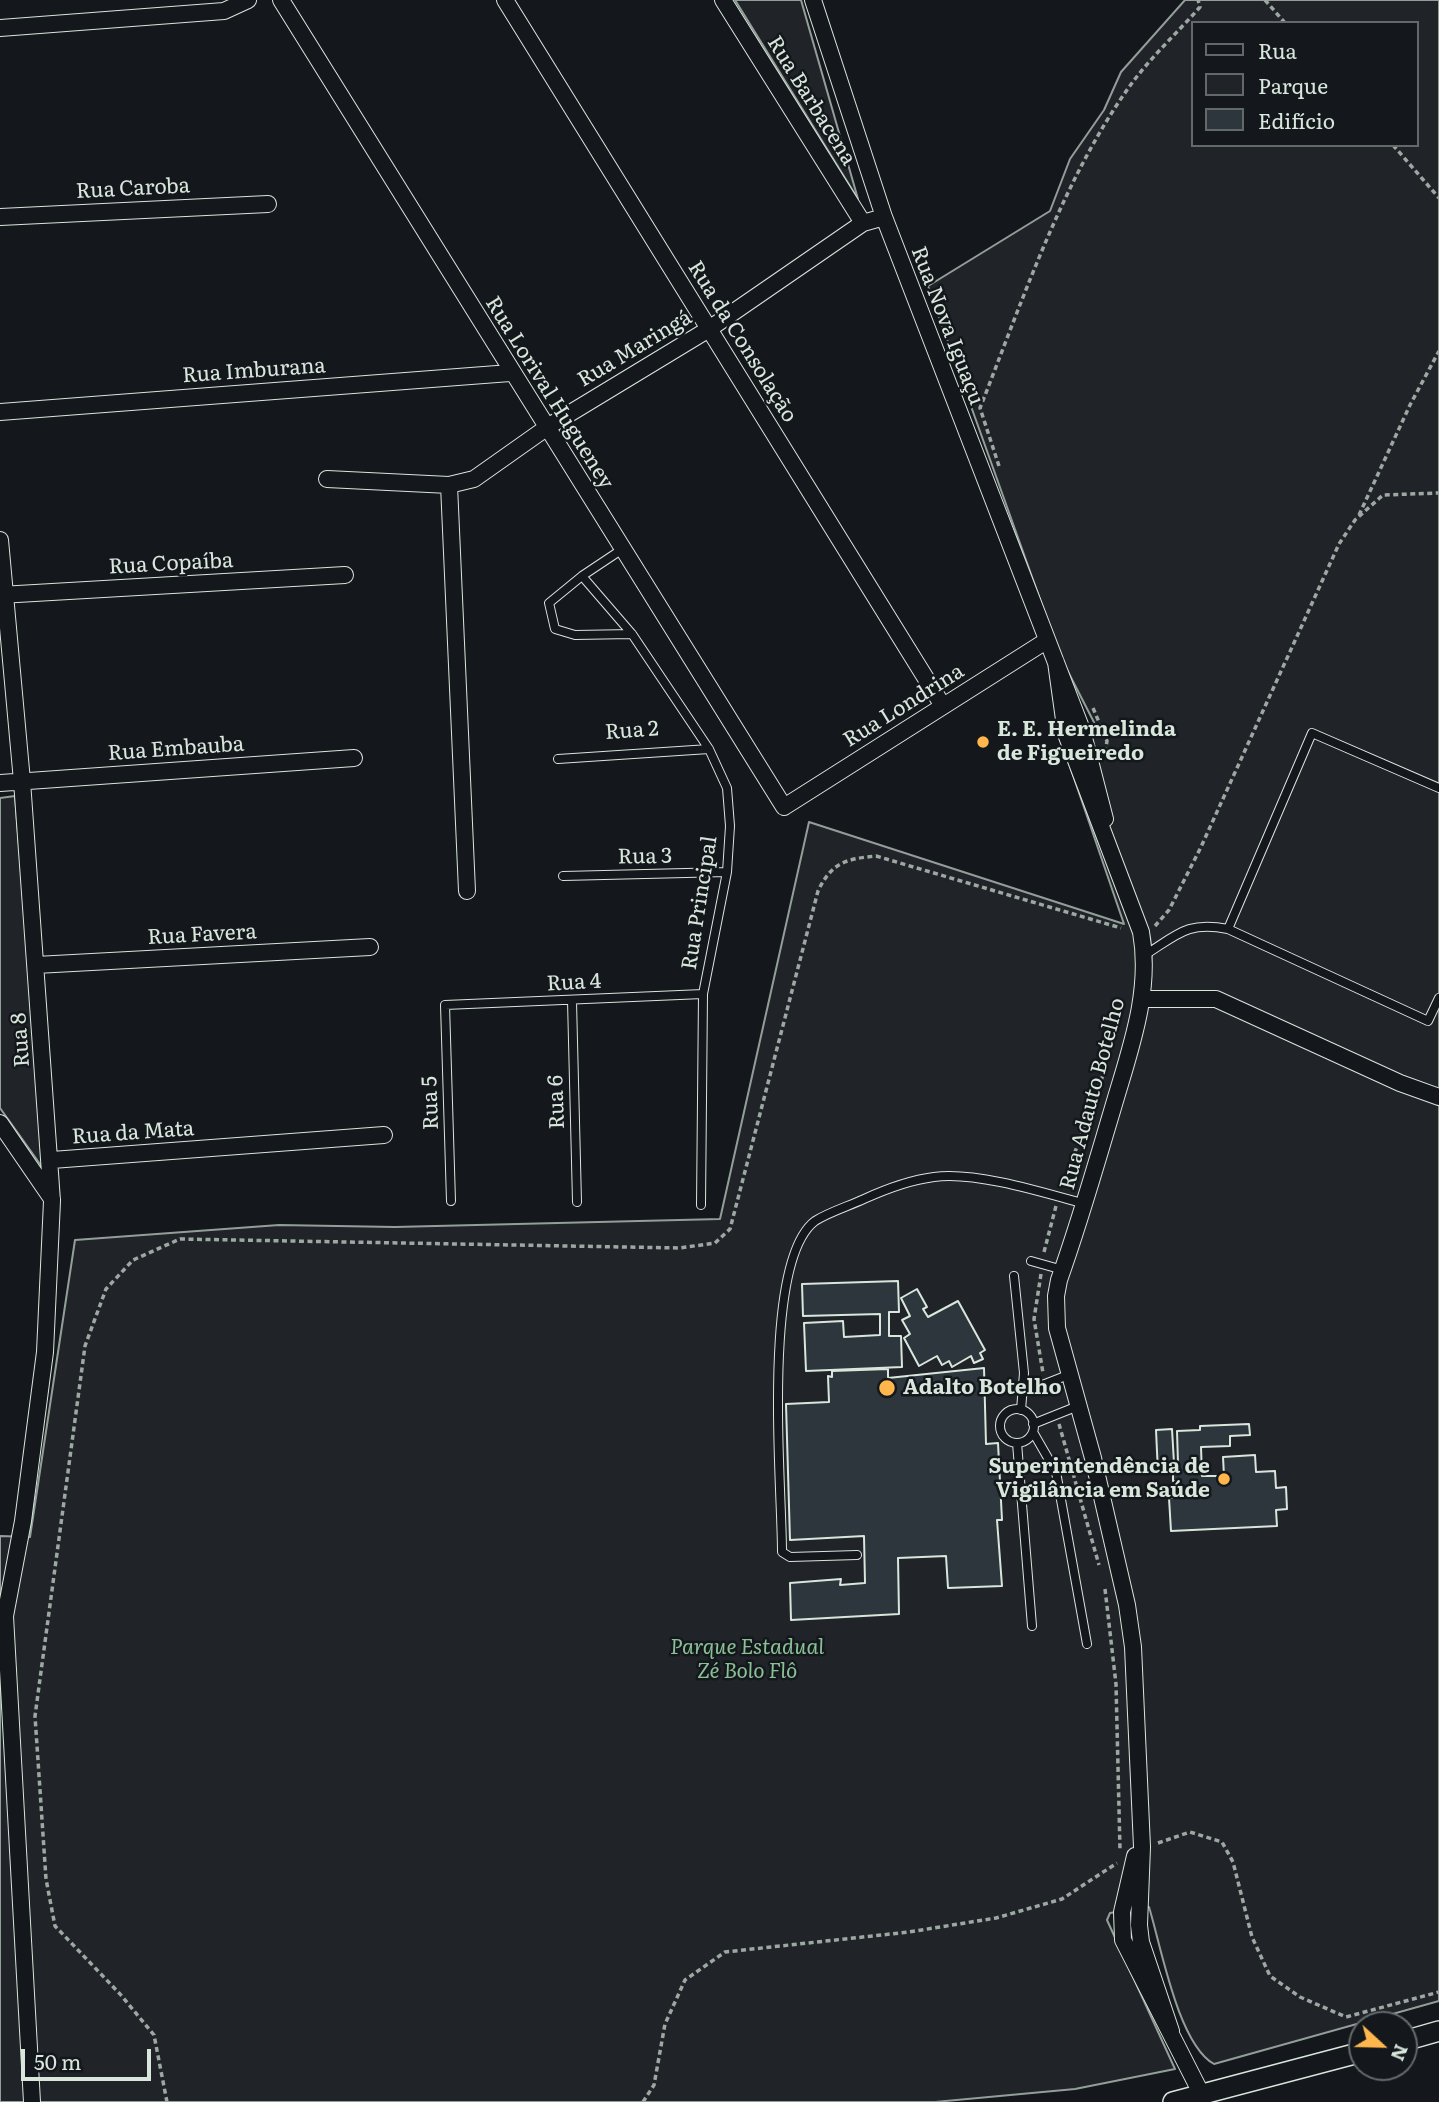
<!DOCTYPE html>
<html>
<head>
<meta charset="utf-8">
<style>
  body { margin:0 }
  #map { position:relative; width:1439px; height:2102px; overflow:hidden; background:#14181c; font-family:Literata,serif }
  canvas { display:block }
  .legend { position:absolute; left:1191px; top:21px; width:228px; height:126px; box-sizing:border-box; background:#14181c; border:2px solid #626a69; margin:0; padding:9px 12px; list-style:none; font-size:21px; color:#d8e6dc }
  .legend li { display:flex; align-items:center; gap:14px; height:35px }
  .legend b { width:35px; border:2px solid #626a69 }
  .north { position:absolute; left:1348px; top:2011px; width:70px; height:70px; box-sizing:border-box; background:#14181c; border:2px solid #626a69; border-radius:50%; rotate:112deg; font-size:19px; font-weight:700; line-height:28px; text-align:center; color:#d8e6dc }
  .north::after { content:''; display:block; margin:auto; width:24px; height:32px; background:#ffb74d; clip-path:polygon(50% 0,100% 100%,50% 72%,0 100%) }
  .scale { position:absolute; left:21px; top:2049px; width:130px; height:32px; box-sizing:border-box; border:4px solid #d8e6dc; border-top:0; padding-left:9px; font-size:21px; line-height:24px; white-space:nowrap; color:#d8e6dc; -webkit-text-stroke:5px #14181c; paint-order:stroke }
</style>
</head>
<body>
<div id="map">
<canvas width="1439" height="2102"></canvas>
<ul class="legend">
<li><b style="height:9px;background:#14181c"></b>Rua</li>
<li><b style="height:19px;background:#202428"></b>Parque</li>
<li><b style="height:19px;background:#2c363c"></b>Edifício</li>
</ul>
<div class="north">N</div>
<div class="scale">50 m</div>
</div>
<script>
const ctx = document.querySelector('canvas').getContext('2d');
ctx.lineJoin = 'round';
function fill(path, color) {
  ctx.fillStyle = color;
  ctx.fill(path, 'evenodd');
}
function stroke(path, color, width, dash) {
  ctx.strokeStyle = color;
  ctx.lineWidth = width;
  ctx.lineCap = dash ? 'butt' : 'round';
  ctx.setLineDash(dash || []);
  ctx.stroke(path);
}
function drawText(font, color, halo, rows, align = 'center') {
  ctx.font = font + ' Literata,serif';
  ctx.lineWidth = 5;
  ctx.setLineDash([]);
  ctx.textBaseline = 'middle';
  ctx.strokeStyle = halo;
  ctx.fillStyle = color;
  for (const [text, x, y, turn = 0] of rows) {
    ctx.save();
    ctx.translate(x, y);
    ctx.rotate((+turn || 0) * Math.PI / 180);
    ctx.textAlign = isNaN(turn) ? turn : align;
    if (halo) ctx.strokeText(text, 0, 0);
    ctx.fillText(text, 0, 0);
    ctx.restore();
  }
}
const green = new Path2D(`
  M735,0h66l57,199z
  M1185,0h254v2001l-225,63c-36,-20 -53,-118 -65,-157l-39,6 -3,7 68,149 -100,20 -140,13h-935v-566l30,1 45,-297 204,-15 116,2 325,-8 89,-397 315,102 -61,-178 37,-12 -39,-76 -133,-372 122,-75 20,-52 34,-49 17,-38zM1192,23h224v122h-224z
  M15,796l30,375 -45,-63v-310z`);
fill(green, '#202428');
stroke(green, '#939e99', 2);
const building = new Path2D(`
  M898,1281l1,31h-10v24h12l1,31 -96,4 -2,-48 39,-2 1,16 36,-2v-21l-77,2 -1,-32z
  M917,1289l10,18 -4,2 5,8 30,-16 27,49 -5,3 3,6 -9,4 -3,-7 -19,11 -3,-6 -7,4 -5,-9 -18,10 -15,-28 6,-4 -8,-14 8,-4 -9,-18z
  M984,1368l2,76 12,-1 4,77h-5l5,66 -54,2 -2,-32 -48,2 1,56 -108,6 -1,-37 51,-4 -1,6 25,-2 -1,-47 -74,4 -4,-136 43,-2 -1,-26 4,1v-6l56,-2v9z
  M1249,1424l1,11 -20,1v10l-29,1 1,29h22l-1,-19 32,-2 1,17 19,-1 1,17 10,-1 1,22 -11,1 1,16 -106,5 -2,-33 9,-1v-16h-5v-9l-15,1 -2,-43 16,-1 2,34h4l-1,-32 23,-1v-4z`);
fill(building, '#2c363c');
stroke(building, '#d8e6dc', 2);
const service = new Path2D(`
  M621,550l-39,26 -33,27 6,26 20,6 57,-1
  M582,576l50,58 77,115 18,39 3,38 -3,46 -24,122 -2,211
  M558,759l151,-10
  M563,876l164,-4
  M1228,929l84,-196 127,55
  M1145,955c33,-21 43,-34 83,-26l200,92 11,-23
  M572,1001l5,201
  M451,1201l-6,-196 258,-11
  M1031,1261l32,9
  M1014,1276l10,97 -3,37
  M1022,1393l46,-18
  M1000 1426a17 17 0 1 1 34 0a17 17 0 1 1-34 0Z
  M1033,1424l45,-18
  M1033,1432l23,40 31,172
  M1017,1443l15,183
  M857,1555l-67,2 -8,-5c0,-67 -21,-290 33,-331 14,-9 34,-15 49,-22 22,-10 46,-19 70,-22 41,-6 111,16 151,27`);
const minor = new Path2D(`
  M281,0l503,807 262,-166
  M505,0l438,706
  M723,0l140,223
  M813,0l71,217 198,513 23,89
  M0,28l224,-17 24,-11
  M0,217l268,-13
  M0,412l510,-39
  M327,479l122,6 25,-6 75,-53 160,-97 154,-106 21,-6
  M449,485l18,406
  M0,540l22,241 30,420 -7,151 -22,169 -18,95 27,486
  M0,595l345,-20
  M1056,662l10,72 75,198c11,61 -12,120 -29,179 -17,57 -33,113 -53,169l-3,16 1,32 36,130 34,147 6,42 9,200 -3,78 2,17 30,89
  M0,783l354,-25
  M36,965l334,-18
  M1142,999h74l184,84 39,14
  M0,1123l52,76
  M52,1160l332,-25
  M1135,1856l-13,56 1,28 79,155`);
const tertiary = new Path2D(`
  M1404,2041l35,-10
  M1173,2102l189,-50`);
stroke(service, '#d8e6dc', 10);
stroke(minor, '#d8e6dc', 18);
stroke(tertiary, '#d8e6dc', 22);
stroke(new Path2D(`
  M1265,0l20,23
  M1393,145l46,53
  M999,466l-19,-58c42,-106 84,-232 152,-325 20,-27 46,-51 68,-76l-2,-7
  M1359,515l51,-110 29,-54
  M1093,708l14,33 -2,12
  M1155,926l14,-16 32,-63 138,-303 16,-24 28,-25 56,-2
  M1063,1185l44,-121
  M1044,1252l12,-46
  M1041,1274l-7,45 9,54
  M1059,1424l40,141
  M1105,1589l11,95 4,166
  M1158,1843l32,-11 32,10 11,20 19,75 18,39 30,21 46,20 93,-25
  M167,2102l-13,-67 -34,-41 -65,-68 -9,-47 -11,-163 50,-370 21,-57 27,-29 47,-21 500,9 35,-5 15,-14 88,-338c14,-29 28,-32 58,-35l245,72
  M643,2102l11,-17 11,-61 20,-44 40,-28 184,-20 87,-14 66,-19 55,-36`), '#9da8a2', 3.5, [5, 3.5]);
stroke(service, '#14181c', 8);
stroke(minor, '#14181c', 16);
stroke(tertiary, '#14181c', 19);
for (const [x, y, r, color] of [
  [983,742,7,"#ffb74d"],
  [887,1388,9,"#ffb74d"],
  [1224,1479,7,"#ffb74d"]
]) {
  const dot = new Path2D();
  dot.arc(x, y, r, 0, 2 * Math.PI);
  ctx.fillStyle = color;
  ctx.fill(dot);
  stroke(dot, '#14181c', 2.5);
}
drawText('21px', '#d8e6dc', '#14181c', [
  ["Rua Barbacena",811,101,58],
  ["Rua Caroba",133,189,-3],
  ["Rua Nova Iguaçu",947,326,69],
  ["Rua da Consolação",742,342,58],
  ["Rua Maringá",635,349,-31],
  ["Rua Imburana",254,371,-4],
  ["Rua Lorival Hugueney",549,393,58],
  ["Rua Copaíba",171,564,-3],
  ["Rua Londrina",904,706,-32],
  ["Rua 2",632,731,-4],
  ["Rua Embauba",176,749,-4],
  ["Rua 3",645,857,-1],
  ["Rua Principal",700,903,-81],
  ["Rua Favera",202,935,-3],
  ["Rua 4",574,983,-3],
  ["Rua 8",21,1040,-94],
  ["Rua Adauto Botelho",1093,1094,-75],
  ["Rua 6",557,1102,-92],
  ["Rua 5",431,1103,-92],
  ["Rua da Mata",133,1133,-4]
]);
drawText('bold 21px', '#d8e6dc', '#14181c', [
  ["E. E. Hermelinda",997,730],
  ["de Figueiredo",997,754],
  ["Adalto Botelho",903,1388],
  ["Superintendência de",1210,1467,"right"],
  ["Vigilância em Saúde",1210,1491,"right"]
], 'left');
drawText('italic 21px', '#8ac095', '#14181c', [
  ["Parque Estadual",747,1648],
  ["Zé Bolo Flô",747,1672]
]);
</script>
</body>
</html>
